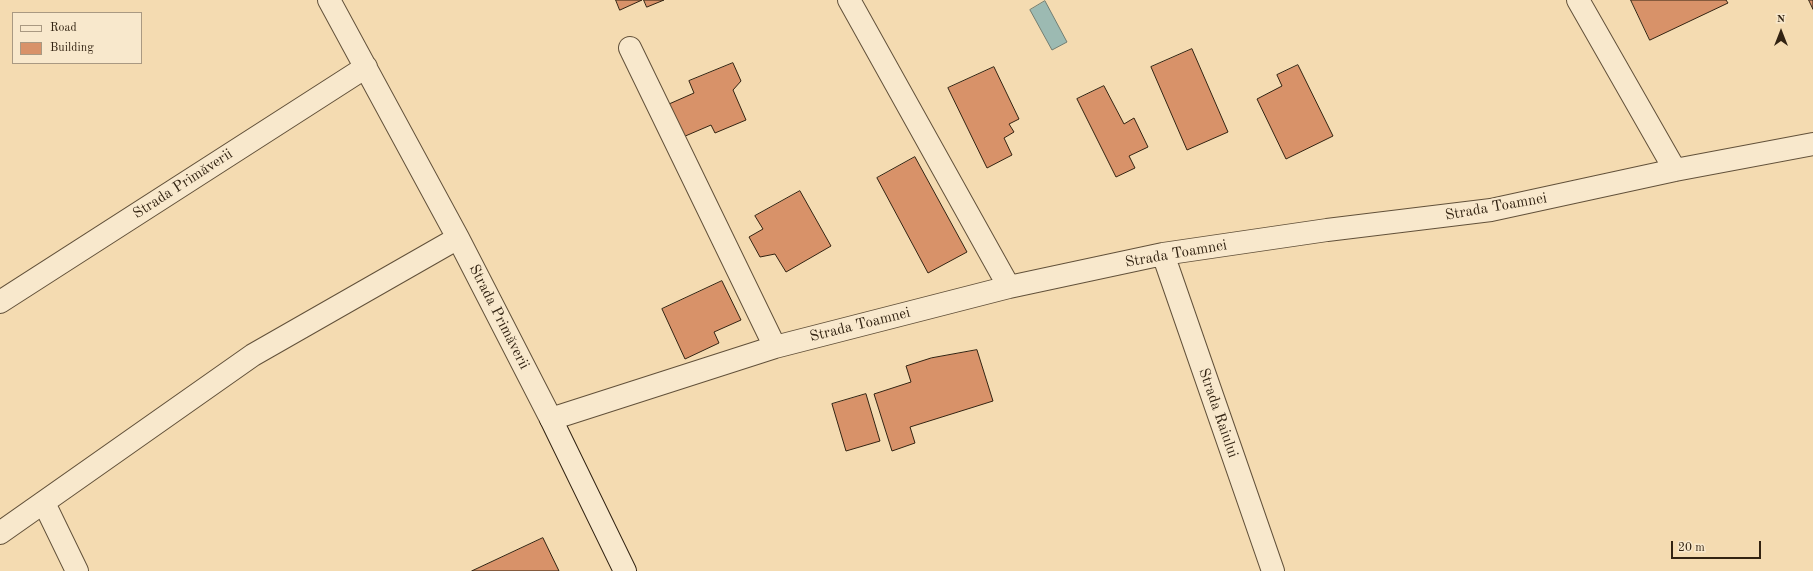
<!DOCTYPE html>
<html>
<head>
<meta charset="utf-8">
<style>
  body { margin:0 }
  #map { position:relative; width:1813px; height:571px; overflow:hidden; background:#f4dbb1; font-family:"Old Standard TT",serif }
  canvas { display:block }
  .legend { position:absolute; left:12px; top:12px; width:130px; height:52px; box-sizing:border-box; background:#f8e8cc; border:1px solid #a99982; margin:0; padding:5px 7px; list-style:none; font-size:12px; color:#322312 }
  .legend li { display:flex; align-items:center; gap:8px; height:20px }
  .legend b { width:20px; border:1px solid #a99982 }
  .north { position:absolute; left:1761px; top:12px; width:40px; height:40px; -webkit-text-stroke:3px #f8e8cc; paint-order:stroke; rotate:0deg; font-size:11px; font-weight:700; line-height:16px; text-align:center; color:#322312 }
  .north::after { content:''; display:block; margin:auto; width:14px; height:18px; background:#322312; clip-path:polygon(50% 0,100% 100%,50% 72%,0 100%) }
  .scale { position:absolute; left:1671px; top:541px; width:90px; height:18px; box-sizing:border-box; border:2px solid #322312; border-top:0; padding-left:5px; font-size:12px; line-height:14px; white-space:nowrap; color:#322312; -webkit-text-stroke:3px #f8e8cc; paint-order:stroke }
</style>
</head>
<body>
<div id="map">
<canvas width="1813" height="571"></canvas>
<ul class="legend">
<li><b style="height:5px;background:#f8e8cc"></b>Road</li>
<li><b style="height:11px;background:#d89269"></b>Building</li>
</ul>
<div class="north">N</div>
<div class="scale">20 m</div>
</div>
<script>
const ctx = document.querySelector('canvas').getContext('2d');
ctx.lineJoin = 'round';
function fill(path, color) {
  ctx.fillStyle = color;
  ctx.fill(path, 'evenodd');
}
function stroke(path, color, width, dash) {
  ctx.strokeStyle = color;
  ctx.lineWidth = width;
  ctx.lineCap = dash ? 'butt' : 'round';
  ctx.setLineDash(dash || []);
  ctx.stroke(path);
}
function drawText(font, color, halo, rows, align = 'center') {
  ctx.font = font + ' "Old Standard TT",serif';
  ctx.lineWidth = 4;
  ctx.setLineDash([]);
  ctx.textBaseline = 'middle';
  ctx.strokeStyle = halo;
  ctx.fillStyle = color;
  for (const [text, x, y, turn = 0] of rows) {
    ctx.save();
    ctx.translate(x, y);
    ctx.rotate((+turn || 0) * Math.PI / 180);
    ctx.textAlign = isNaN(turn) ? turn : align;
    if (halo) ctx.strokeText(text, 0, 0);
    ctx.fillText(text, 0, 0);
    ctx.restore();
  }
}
const water = new Path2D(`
  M1045,1l22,41 -15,8 -22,-40z`);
fill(water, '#9cbab2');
stroke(water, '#727e72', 1);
const building = new Path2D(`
  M616,0h26l-22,10z
  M644,0h20l-17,7z
  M1631,0h95l2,3 -78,37z
  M1809,0h4v9z
  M1192,49l36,83 -41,18 -36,-83z
  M733,63l8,18 -8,9 13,30 -31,13 -4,-8 -28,12 -14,-33 25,-11 -5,-12z
  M1298,65l35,71 -47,23 -29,-60 25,-13 -5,-11z
  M994,67l25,52 -10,5 5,8 -10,6 8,17 -25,13 -39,-80z
  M1104,86l20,38 10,-6 14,29 -19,9 6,12 -19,9 -39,-78z
  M915,157l52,95 -39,21 -51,-95z
  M800,191l31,55 -45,26 -11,-18 -15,3 -11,-20 14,-8 -8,-13z
  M722,281l19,39 -27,12 5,11 -34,16 -23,-50z
  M977,350l16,51 -83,26 5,16 -23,8 -18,-57 37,-12 -5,-16 25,-8z
  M866,394l14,47 -34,10 -14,-47z
  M543,538l16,33h-87z`);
fill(building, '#d89269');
stroke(building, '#322312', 1);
const minor = new Path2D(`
  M329,0l129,238 93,181 224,-72 234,-60 154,-33 164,-24 164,-20 184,-40 138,-26
  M849,0l160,287
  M1578,0l97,170
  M630,48l145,299
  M1163,254l110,317
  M0,302l366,-235
  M44,503l33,68
  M0,533l253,-178 205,-117`);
const secondary = new Path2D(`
  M551,419l74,152`);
stroke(minor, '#62513a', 24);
stroke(secondary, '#322312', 24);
stroke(minor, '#f8e8cc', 22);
stroke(secondary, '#f8e8cc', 22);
drawText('15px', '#322312', '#f8e8cc', [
  ["Strada Primăverii",183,184,-33],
  ["Strada Toamnei",1496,207,-10],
  ["Strada Toamnei",1176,254,-10],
  ["Strada Primăverii",499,317,63],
  ["Strada Toamnei",860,325,-14],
  ["Strada Raiului",1218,413,71]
]);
</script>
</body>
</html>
